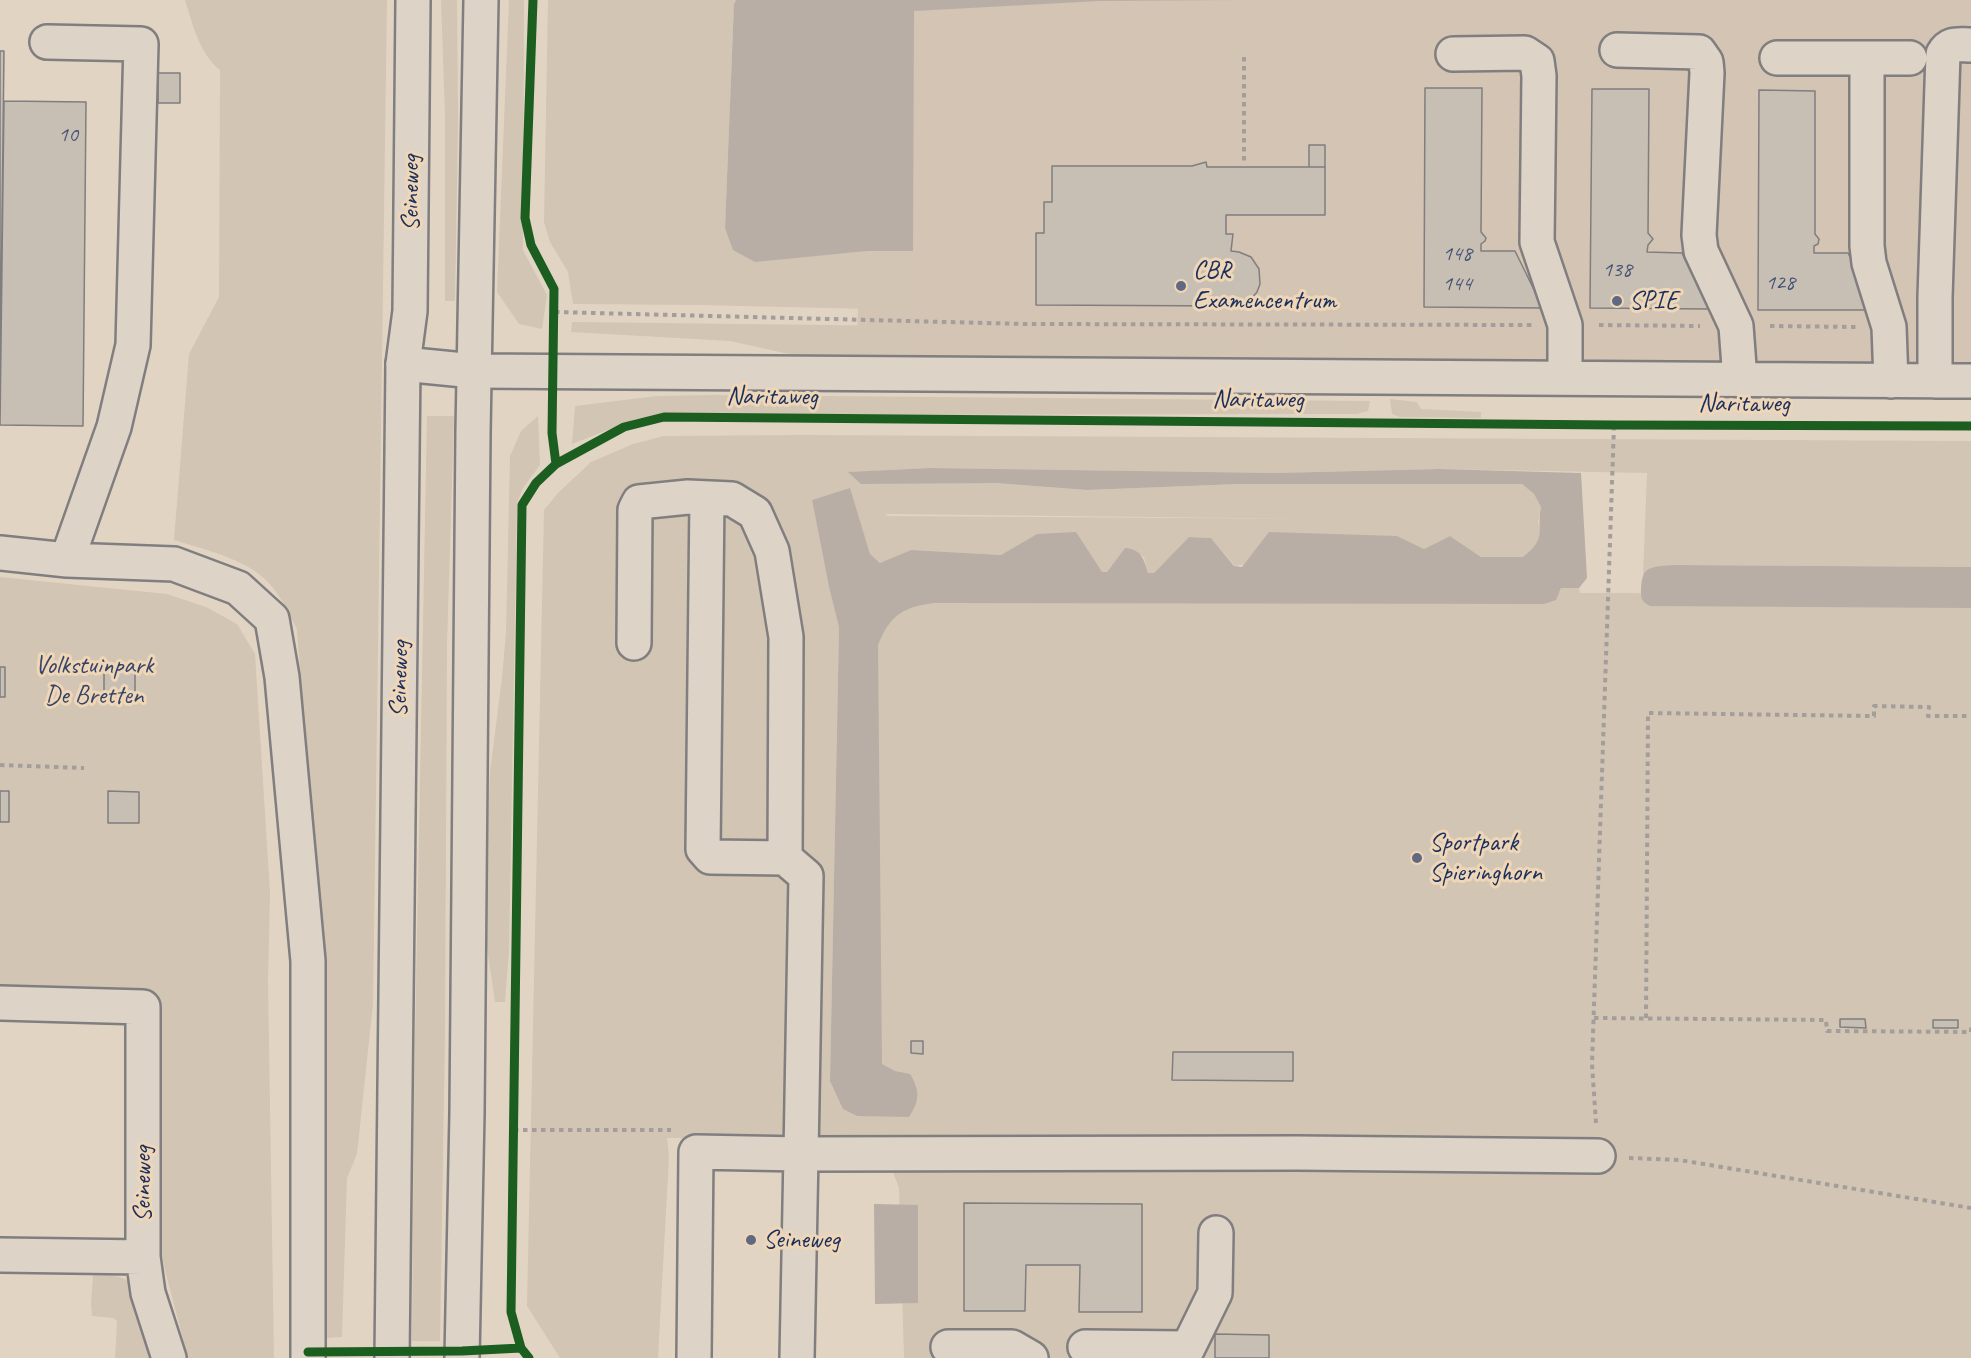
<!DOCTYPE html>
<html>
<head>
<meta charset="utf-8">
<style>
  body { margin:0 }
  canvas { display:block; background:#e1d4c3 }
</style>
</head>
<body>
<canvas width="1971" height="1358"></canvas>
<script>
const ctx = document.querySelector('canvas').getContext('2d');
ctx.lineJoin = 'round';
function fill(path, color) {
  ctx.fillStyle = color;
  ctx.fill(path, 'evenodd');
}
function stroke(path, color, width, dash) {
  ctx.strokeStyle = color;
  ctx.lineWidth = width;
  ctx.lineCap = dash ? 'butt' : 'round';
  ctx.setLineDash(dash || []);
  ctx.stroke(path);
}
function drawText(font, color, halo, rows, align = 'center') {
  ctx.font = font + ' Caveat,sans-serif';
  ctx.lineWidth = 6;
  ctx.setLineDash([]);
  ctx.textBaseline = 'middle';
  ctx.strokeStyle = halo;
  ctx.fillStyle = color;
  for (const [text, x, y, turn = 0] of rows) {
    ctx.save();
    ctx.translate(x, y);
    ctx.rotate((+turn || 0) * Math.PI / 180);
    ctx.textAlign = isNaN(turn) ? turn : align;
    if (halo) ctx.strokeText(text, 0, 0);
    ctx.fillText(text, 0, 0);
    ctx.restore();
  }
}
fill(new Path2D(`
  M864,0h1107v391l-1114,-35z`), '#d3c4b3');
fill(new Path2D(`
  M185,0h202l-14,1004 -16,150 -10,24 -5,159 -15,1 -1,-299 -29,-410c-7,-13 -14,-28 -23,-40 -23,-30 -66,-38 -100,-49l15,-186 30,-57 1,-227c-21,-17 -27,-45 -35,-70z
  M441,0h16l1,122 -3,179h-10v-185z
  M509,0h15l-1,250 24,45 -5,34 -23,-5 -22,-32z
  M548,0h188l-2,4 -9,224 30,33 112,-10h46l-1,59 -212,-5 -127,-1 -5,-32 -18,-30 -6,-20z
  M572,322l342,4v32l-116,-2 -68,-15 -159,-9z
  M1261,333h90l-1,23 -9,3h-29l-1,-12 -49,-2z
  M1242,338v8l-23,1 -3,14 -168,-3v-19z
  M657,396l54,-1 659,6 -2,10 -11,3 -698,1 -26,5 -61,24 3,-38z
  M1390,399l27,3 4,7 60,3v6l-81,-1 -8,-3z
  M427,416h27l-7,229 -2,389 -5,307h-28l2,-250z
  M538,416l2,49 -17,23 -6,15 -8,448 -4,51h-10l-11,-74 6,-156 12,-94 4,-46 4,-176 11,-25z
  M801,435l1170,6v126l-296,-2 -25,4 -7,6 4,-102 -208,-4 -163,4 -346,-5 -81,4 238,18 152,-6h283l12,10 7,13 -3,15 3,12 -4,11 -13,12h-43l-31,-21 -26,13 -27,-13 -162,30 -24,-28 -22,-1 -35,36h-6l-4,-16 -19,-9 -18,24h-5l-65,-38 -36,21 -90,-5 -31,13 -10,-8 -20,-66 -38,11 17,87 10,40 -9,453 27,36h15l-8,-489 41,-36 655,1 1,-4h18l1,5 391,1v764h-1067l-5,-170 -19,-51 -213,1 2,18 -11,202h-98l-33,-52 17,-796 14,-17 33,-31 42,-18 31,-8zM885,514l445,5 -442,-3z
  M0,577l167,17 39,13 31,17 18,30 15,239 -2,88 6,377h-86l-23,-88 -6,-31v-240l-159,-6z
  M93,1275c16,1 30,-2 41,12l17,71h-36l2,-37 -4,-3 -21,-2 -1,-13z`), '#d3c5b3');
fill(new Path2D(`
  M736,0h500l-137,1 -185,10 -1,240h-46l-112,11 -22,-12 -8,-22 9,-224z
  M930,468l346,5 163,-4 142,4 6,105 -8,10h-18l-5,12 -12,4 -610,-1c-31,4 -44,12 -56,42l4,419 13,7 15,3c10,17 10,26 -1,43l-52,-1 -14,-7 -13,-28 9,-454 -10,-40 -17,-87 38,-12 20,66 10,9 31,-13 90,5 36,-21 39,-2 26,40h5l18,-24c16,1 19,11 23,25h6l35,-36 22,1 23,28 8,1 27,-35 128,4 27,13 26,-13 31,21h42c25,-20 13,-24 18,-50l-7,-13 -12,-10h-283l-152,6 -92,-7 -134,1 -13,-12z
  M1675,565l296,2v41l-321,-2c-3,-2 -6,-3 -8,-7 -2,-6 -1,-24 4,-28 7,-6 20,-5 29,-6z
  M874,1204l44,1v98l-43,1z`), '#b8aea5');
const building = new Path2D(`
  M0,51h4l-4,342z
  M158,73h22v30h-22z
  M1425,88h57l-1,144 5,6 -1,3 -4,3v7h34l28,57 -119,-1z
  M1592,89h57l-1,144 5,6 -5,6 -1,7 35,1 27,56 -119,-1z
  M1759,90l56,1v143l4,5 -1,5 -4,2v7h34l29,57h-119z
  M4,101l82,1 -3,324 -83,-1z
  M1309,145h16v22h-16z
  M1206,162l1,5h118v48h-99v19h7l-2,17 8,1 12,5 8,12 1,15 -3,8 -6,7 -7,5 -12,2 -196,-1v-72h8v-31h8v-36h140z
  M0,667h5v30h-5z
  M104,667h31v31h-31z
  M0,791h9v31h-9z
  M108,791l31,1v31h-31z
  M1840,1019h25l1,9 -26,-1z
  M1933,1020h25v8h-25z
  M911,1041h12v13l-12,-1z
  M1173,1052h120v29l-121,-1z
  M964,1203l178,1v108h-63l1,-47h-54l-1,46h-61z
  M1215,1334l54,1v23h-54z`);
fill(building, '#c7bfb4');
stroke(building, '#807e7f', 1.5);
const minor = new Path2D(`
  M47,42l94,2 -8,301 -19,82 -47,133
  M1617,50l82,2 7,10 1,11 -8,162 2,16 35,75 4,54
  M1453,54l72,-1 12,8 2,15 -2,166 28,83v53
  M1777,58h90v188l2,17 20,64 2,54
  M1867,58h43
  M403,364l71,7 1497,10
  M1935,381v-84l8,-243c7,-12 15,-9 28,-9
  M707,498l-4,351 7,8 75,1
  M0,553l67,7 107,4 64,24 34,31 10,58 26,284v397
  M634,643l1,-133 4,-8 49,-5 44,2 23,14 17,38 14,86 -1,221 21,18 -5,278 -105,-2 -2,206
  M0,1003l143,4v250l5,36 21,65
  M0,1255l143,2
  M948,1347h64l19,11
  M1085,1347l103,1 27,-55 1,-60
  M797,1358l4,-204 496,-1 301,3`);
const major = new Path2D(`
  M392,1358l11,-994 7,-53 3,-311
  M462,1358l5,-245 6,-681 8,-432`);
stroke(minor, '#807e7f', 38);
stroke(major, '#807e7f', 38);
stroke(new Path2D(`
  M1244,57v106
  M555,312l470,12 507,1
  M1599,325l101,1
  M1770,326l86,1
  M0,765l84,3
  M1594,1018l232,2 1,11 144,1v-8
  M1646,1018l2,-305 226,3v-10l55,1 -1,9h43
  M1596,1123l-4,-59 22,-639
  M514,1130h157
  M1629,1158l50,2 292,48`), '#a39e9c', 4, [4.5, 4.5]);
stroke(minor, '#ddd3c7', 33);
stroke(major, '#ddd3c7', 33);
stroke(new Path2D(`
  M533,0l-8,218 6,27 23,44 -2,144 4,31
  M308,1352l154,-1 59,-3
  M529,1358l-8,-10 -10,-36 11,-807 14,-22 20,-19 68,-37 40,-10 950,8 357,1`), '#1b5e20', 9);
for (const [x, y, r, color] of [
  [1181,286,6,"#606981"],
  [1617,301,6,"#606981"],
  [1417,858,6,"#606981"],
  [751,1240,6,"#606981"]
]) {
  const dot = new Path2D();
  dot.arc(x, y, r, 0, 2 * Math.PI);
  ctx.fillStyle = color;
  ctx.fill(dot);
  stroke(dot, '#eed6b6', 2);
}
drawText('22px', '#465374', null, [
  ["10",68,135],
  ["148",1457,254],
  ["138",1617,270],
  ["128",1780,283],
  ["144",1457,284]
]);
drawText('26px', '#1b2f5e', '#eed6b6', [
  ["Seineweg",411,193,-90],
  ["Naritaweg",772,397],
  ["Naritaweg",1258,400],
  ["Naritaweg",1744,404],
  ["Seineweg",400,679,-89],
  ["Seineweg",143,1184,-90]
]);
drawText('26px', '#1b2f5e', '#eed6b6', [
  ["CBR",1193,271],
  ["Examencentrum",1193,301],
  ["SPIE",1629,301],
  ["Sportpark",1429,843],
  ["Spieringhorn",1429,873],
  ["Seineweg",763,1240]
], 'left');
drawText('26px', '#364469', '#eed6b6', [
  ["Volkstuinpark",94,666],
  ["De Bretten",94,696]
]);
</script>
</body>
</html>
